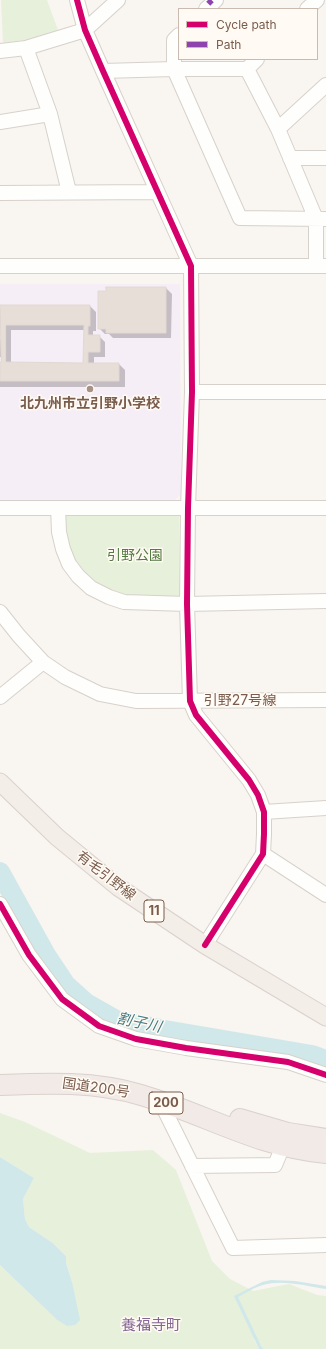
<!DOCTYPE html>
<html>
<head>
<meta charset="utf-8">
<style>
  body { margin:0 }
  #map { position:relative; width:326px; height:1349px; overflow:hidden; background:#f9f5f0; font-family:Inter,sans-serif }
  canvas { display:block }
  .legend { position:absolute; left:178px; top:8px; width:140px; height:52px; box-sizing:border-box; background:#fffaf3; border:1px solid #cabbb1; margin:0; padding:5px 7px; list-style:none; font-size:12px; color:#7a5c4d }
  .legend li { display:flex; align-items:center; gap:8px; height:20px }
  .legend b { width:20px; border:1px solid #cabbb1 }
</style>
</head>
<body>
<div id="map">
<canvas width="326" height="1349"></canvas>
<ul class="legend">
<li><b style="height:5px;background:#d6006c"></b>Cycle path</li>
<li><b style="height:5px;background:#8e44ad"></b>Path</li>
</ul>
</div>
<script>
const ctx = document.querySelector('canvas').getContext('2d');
ctx.lineJoin = 'round';
function fill(path, color) {
  ctx.fillStyle = color;
  ctx.fill(path, 'evenodd');
}
function stroke(path, color, width, dash) {
  ctx.strokeStyle = color;
  ctx.lineWidth = width;
  ctx.lineCap = dash ? 'butt' : 'round';
  ctx.setLineDash(dash || []);
  ctx.stroke(path);
}
function drawText(font, color, halo, rows, align = 'center') {
  ctx.font = font + ' Inter,"Noto Sans JP",sans-serif';
  ctx.lineWidth = 3;
  ctx.setLineDash([]);
  ctx.textBaseline = 'middle';
  ctx.strokeStyle = halo;
  ctx.fillStyle = color;
  for (const [text, x, y, turn = 0] of rows) {
    ctx.save();
    ctx.translate(x, y);
    ctx.rotate((+turn || 0) * Math.PI / 180);
    ctx.textAlign = isNaN(turn) ? turn : align;
    if (halo) ctx.strokeText(text, 0, 0);
    ctx.fillText(text, 0, 0);
    ctx.restore();
  }
}
fill(new Path2D(`
  M0,284h180l1,210 -6,6h-175z`), '#f6eef6');
fill(new Path2D(`
  M1,0h46l11,30 -26,9 -29,4z
  M67,515h112v82h-45l-19,-3 -15,-8 -22,-21 -9,-15 -5,-31z
  M0,1113l25,9 65,31 63,-3 23,20 36,91 18,18 23,12 36,-7 28,11 9,1v53h-62l-11,-11 6,11h-259v-84l56,54 16,-37 -6,-19v-7l-13,-13 -24,-16 -4,-8 -2,-20 11,-21 -34,-21z`), '#e7f0db');
fill(new Path2D(`
  M0,1157l34,21 -11,21 2,20 4,8 24,16 13,13v7l6,19 8,38 -5,5 -8,1 -11,-7 -56,-54z
  M271,1280l24,1 31,5v3c-19,-3 -44,-10 -63,-4 -8,2 -17,8 -25,12l23,49 3,3h-5l-25,-53 28,-14z`), '#d0e8ea');
fill(new Path2D(`
  M166,288l6,6 -1,44h-58l-4,-4h-4l-6,-6z
  M0,306h90l6,6v19h-3v5h6l6,6v15h-11v7h25l6,6v17h-125v-24h2v-6h-2v-18l2,2v-12h-2zM11,330h74l-1,34 -73,-1z`), '#0003');
stroke(new Path2D(`
  M0,872l46,83 20,30 20,18 30,17 49,10 147,25 14,5`), '#d0e8ea', 20);
const building = new Path2D(`
  M106,287h60v46h-60v-4h-8v-38h8z
  M0,305h90v21h-2v9h12v17h-12v11h31v18h-119v-19h1zM6,325h78l-1,38 -77,-1z`);
fill(building, '#e6ded7');
stroke(building, '#e2d8d2', 1);
const minor = new Path2D(`
  M77,0l8,30 18,41 88,195 1,126 -4,116 -1,96 3,97 6,14 53,65 9,15 6,17v22l-1,20 -58,91
  M206,9l10,-9
  M307,9l10,-9
  M179,35l-5,5v29l66,149 86,1
  M26,48l24,66 19,78
  M0,51l26,-3 59,-18 33,-30
  M247,69l10,-10
  M103,71l71,-2h73l31,60 38,90v47
  M0,122l50,-8
  M278,129l48,-44
  M290,158h36
  M0,193l157,-1
  M0,266h326
  M192,392h134
  M0,508h326
  M58,508l1,24 4,17 6,15 9,12 13,12 18,9 15,5 63,2 139,-3
  M0,612l19,24 24,26 22,15 35,17 36,7 190,-1
  M0,697l43,-35
  M264,812l62,-4
  M263,854l63,41
  M0,904l29,51 33,44 37,27 37,13 50,9 102,14 38,13
  M160,1101l73,147 93,-3
  M192,1166l83,-1 8,-19`);
const major = new Path2D(`
  M0,782l57,55 61,50 87,58 121,72`);
const highway = new Path2D(`
  M0,1085c48,-2 95,-4 141,10 64,19 117,52 185,58
  M240,1119l48,14 38,6`);
stroke(minor, '#d7d1cb', 16);
stroke(major, '#dad1cc', 19);
stroke(highway, '#dad1cc', 22);
stroke(minor, '#fefefd', 14);
stroke(major, '#f3eee8', 17);
stroke(highway, '#f2eae7', 20);
stroke(new Path2D(`
  M208,0l4,4`), '#8e44ad', 5, [10, 5]);
stroke(new Path2D(`
  M77,0l8,30 18,41 88,195 1,126 -4,116 -1,96 3,97 6,14 53,65 9,15 6,17v22l-1,20 -58,91
  M0,904l29,51 33,44 37,27 37,13 50,9 102,14 38,13`), '#d6006c', 6);
for (const [x, y, r, color] of [
  [90,389,4,"#a69286"]
]) {
  const dot = new Path2D();
  dot.arc(x, y, r, 0, 2 * Math.PI);
  ctx.fillStyle = color;
  ctx.fill(dot);
  stroke(dot, '#fffaf3', 1.5);
}
for (const [x, y, w] of [
  [154,911,20],
  [166,1103,34]
]) {
  const box = new Path2D();
  box.roundRect(x - w / 2, y - 11, w, 22, 3);
  ctx.fillStyle = '#fffaf3';
  ctx.fill(box);
  stroke(box, '#7a5c4d', 1);
}
drawText('bold 13px', '#7a5c4d', null, [
  ["11",154,911],
  ["200",166,1103]
]);
drawText('bold 14px', '#7a5c4d', '#fffaf3', [
  ["北九州市立引野小学校",90,404]
]);
drawText('14px', '#537a41', '#fffaf3', [
  ["引野公園",135,556]
]);
drawText('14px', '#7a5c4d', '#fffaf3', [
  ["引野27号線",240,701],
  ["有毛引野線",106,876,38],
  ["国道200号",96,1088,8]
]);
drawText('italic 15px', '#437c86', '#fffaf3', [
  ["割子川",139,1023,12]
]);
drawText('15px', '#846695', '#fffaf3', [
  ["養福寺町",151,1325]
]);
</script>
</body>
</html>
